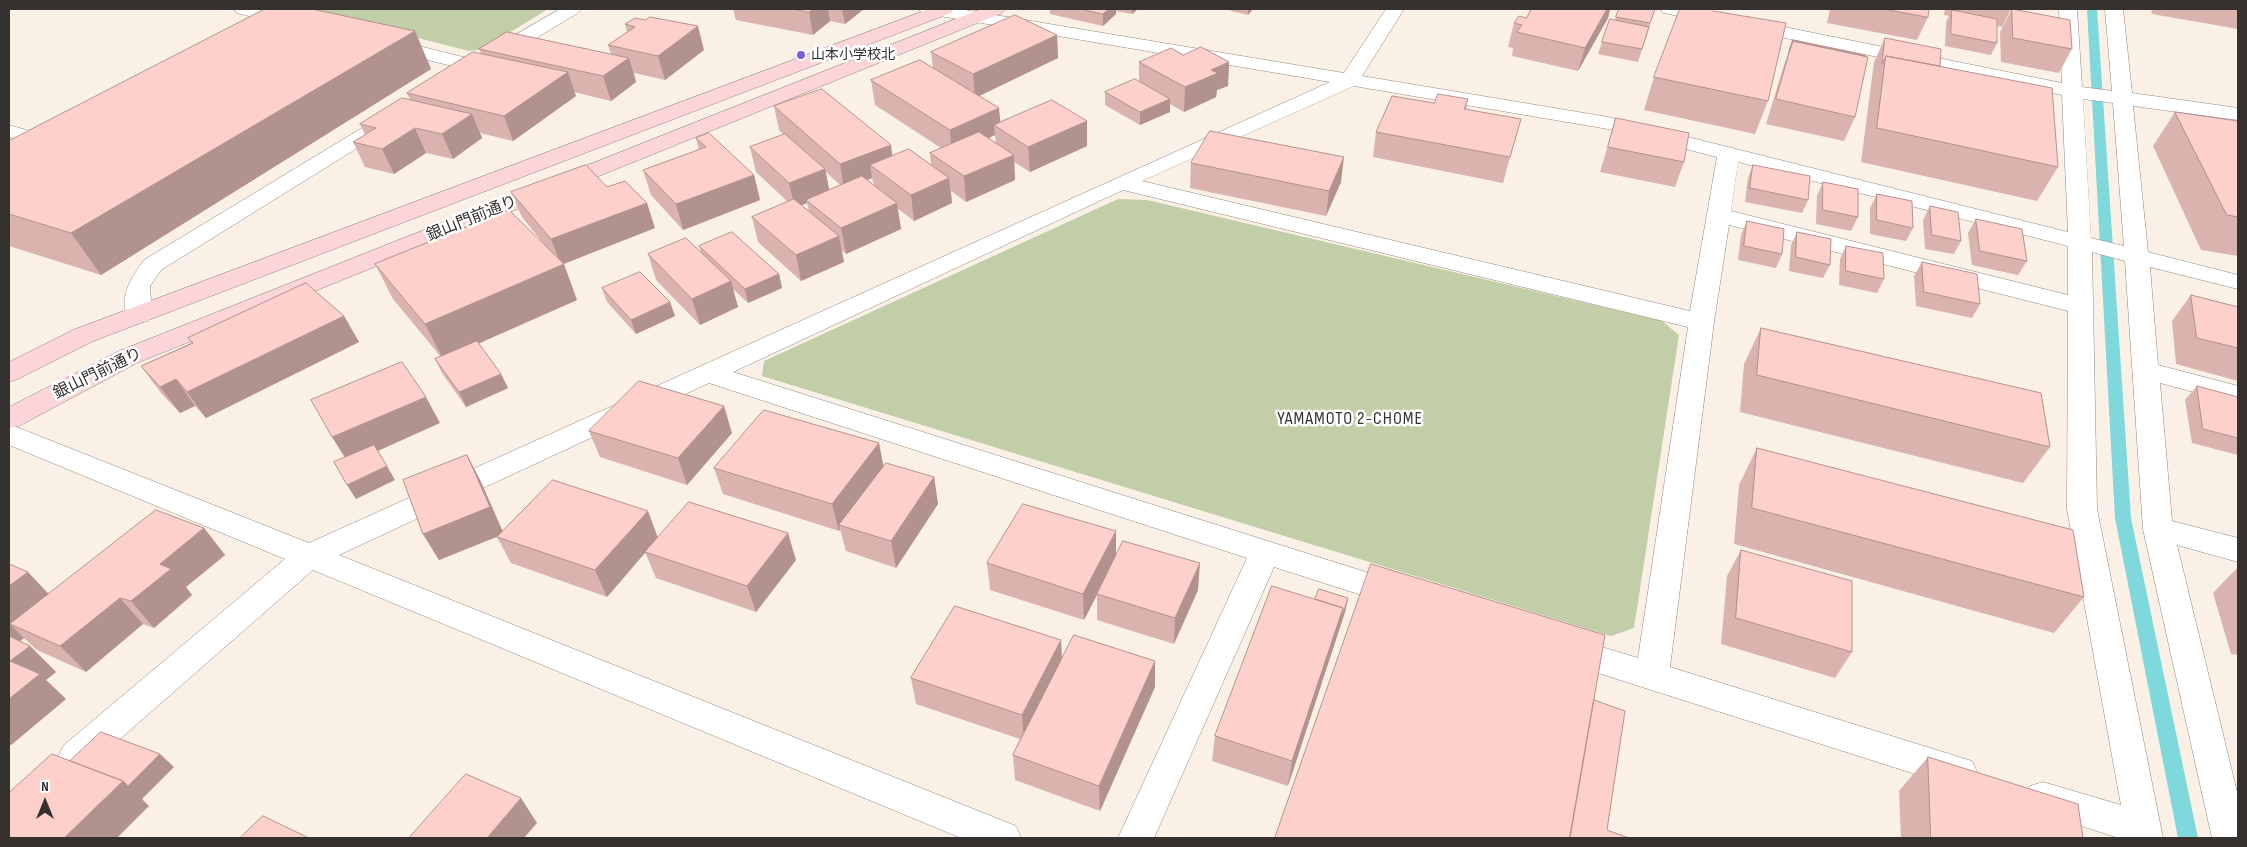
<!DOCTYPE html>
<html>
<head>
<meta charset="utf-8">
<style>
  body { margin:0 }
  #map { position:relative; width:2247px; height:847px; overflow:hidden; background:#faf0e6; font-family:"Sofia Sans Condensed",sans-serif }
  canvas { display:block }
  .frame { position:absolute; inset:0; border:10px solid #35312e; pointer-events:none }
  .north { position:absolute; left:20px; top:777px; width:50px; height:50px; -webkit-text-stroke:4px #fff; paint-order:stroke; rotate:0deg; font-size:14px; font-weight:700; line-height:20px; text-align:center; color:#35312e }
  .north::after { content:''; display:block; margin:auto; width:18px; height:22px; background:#35312e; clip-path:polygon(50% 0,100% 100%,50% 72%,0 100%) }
</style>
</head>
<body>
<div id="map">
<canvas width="2247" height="847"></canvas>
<div class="frame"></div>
<div class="north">N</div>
</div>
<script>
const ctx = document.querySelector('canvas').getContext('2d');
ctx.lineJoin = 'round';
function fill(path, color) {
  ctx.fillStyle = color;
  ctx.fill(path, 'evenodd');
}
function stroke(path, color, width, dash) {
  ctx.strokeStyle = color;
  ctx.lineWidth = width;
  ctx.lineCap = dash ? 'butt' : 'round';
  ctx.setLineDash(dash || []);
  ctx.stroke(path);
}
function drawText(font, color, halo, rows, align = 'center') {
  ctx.font = font + ' "Sofia Sans Condensed","Noto Sans JP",sans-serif';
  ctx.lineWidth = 5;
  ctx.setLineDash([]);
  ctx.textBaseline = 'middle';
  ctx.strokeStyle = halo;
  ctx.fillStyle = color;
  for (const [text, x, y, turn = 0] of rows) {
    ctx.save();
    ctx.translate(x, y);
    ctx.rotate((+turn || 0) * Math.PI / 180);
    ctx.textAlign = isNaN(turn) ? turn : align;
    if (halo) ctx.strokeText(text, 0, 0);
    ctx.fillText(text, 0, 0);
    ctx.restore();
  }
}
fill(new Path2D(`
  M304,9h244l-65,40 -14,2z
  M1118,199l29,1 515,121 17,14 -45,293 -23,8 -849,-260 2,-15z`), '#c2cea7');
fill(new Path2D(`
  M2087,9h10l34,509 67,320h-20l-63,-320z`), '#7fd9dc');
const street = new Path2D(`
  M234,9h30l37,9 3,4 -3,4 -6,2 -58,-15z
  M560,9h21l-3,4 -75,45h-14l-3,-4 3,-4z
  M919,9h40l385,64 42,-64h18l-42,67 246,41 460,115 -6,-137 -393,-81 -6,-1 -3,-4h35l367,74 -3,-74h18l5,78 30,4 -7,-82h18l9,84 106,15v12l-105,-14 15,146 90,23v14l-88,-22 8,98 80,21v18l-78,-21 12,138 66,17v24l-61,-17 61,251v42h-26l-69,-309 -18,-268 -33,-9 5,257 66,329h-44l-89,-28 -5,-12 5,-12 13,-4 78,23 -54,-296 1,-198 -339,-86 -15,97 -44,345 302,94 5,11 -5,11 -13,5 -405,-129 -4,-10 4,-10 12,-3 72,22 50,-331 -565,-137 -390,182 677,214 5,9 -5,9 -11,3 -125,-40 -120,271h-36l129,-280 -538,-175 -370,172 677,271 5,12h-60l-648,-268 -225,197 -12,5 -12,-5 -6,-11 6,-11 221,-186 -276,-114v-21l300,119 1021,-461 -402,-68 -6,-1zM1354,86l254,43 109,28 -27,154 -548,-130zM2083,99l30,4 11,143 -33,-8zM1738,162l330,84v49l-337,-84z
  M387,38l96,24 3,4 -3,4 -7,2 -96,-24 -2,-4 2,-4z
  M397,109l7,2 3,4 -3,4 -243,151 -11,16 2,29 -4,6 -9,2 -9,-2c-14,-22 2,-44 14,-61l246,-149z
  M9,125l56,16 4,4 -4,4 -7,2 -49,-14z`);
const secondary = new Path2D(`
  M929,9h25l-3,4 -860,329 -73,37 -9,3v-20l64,-32z
  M981,9h24l-3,4 -865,350 -118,63 -10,2v-21l110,-56z`);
stroke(street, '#90877f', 1);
stroke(secondary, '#90877f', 1);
fill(street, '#fff');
fill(secondary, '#fbd5d8');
fill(new Path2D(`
  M733,9h131l-19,15 -15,-3 -17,14 -77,-15z
  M1050,9h88l-6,5 -16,-3v3l-13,12 -53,-12z
  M1231,9h22l-5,6 -17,-4z
  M1530,9h80l-2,9 -30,53 -66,-15 1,-8 -5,-1 6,-24 12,-5 3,-5z
  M1619,9h36l-17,53 -40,-8 4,-12 13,-22z
  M1830,9h99l-1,8 -11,23 -90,-17z
  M1945,9h66l-9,18 -5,-1v17l-6,12 -46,-9 1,-24 3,-6 -5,-1z
  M2012,9l60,40 -13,24 -58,-11 -1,-30z
  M2151,9h87v20l-86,-15z
  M1713,11l55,90 -13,33 -111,-24 10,-33z
  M635,18l69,32 -39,30 -31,-7 2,9 -25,19 -37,-9 2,4 -63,45 -33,-8 2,5 -29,21 -27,-6 -32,21 -29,-7 -12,-25 12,-7 -5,-11 50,-24 -3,-7 74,-40 -2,-4 132,5 -3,-9 19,-13 -2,-8z
  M415,31l16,38 -330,206 -92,-29v-105z
  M1057,35l1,23 -79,38 21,26 87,24 -57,26 -16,-10 1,18 -49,22 -15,-11 1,12 -38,18 -17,-13 4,21 -55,25 -5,-4 3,12 -43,19 -43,-39 -6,-25 36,-15 -32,-30 -6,-25 34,-12 -5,-5 -5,-24 118,50 39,9 -1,-12 11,-5 -66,-43 -4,-25 62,-12 -2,-16zM995,135l1,8 -7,-5zM826,172l14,13 -11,5zM872,178l2,7 -7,-5zM807,203l2,8 -7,-6z
  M1885,38l55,28 118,101 -21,34 -176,-39 13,-100z
  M1793,40l72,16 -10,61 -11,24 -78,-17 18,-59z
  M1183,55l46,7 -1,24 -11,4 -1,7 -32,15 -14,-8v8l-30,13 -35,-20v-13l34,-11v-19z
  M1468,99l-2,10 48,34 -11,40 -130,-26 3,-25 58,-29z
  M2175,112l63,9v135l-37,-6 -48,-104z
  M1616,118l68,44 -9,25 -75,-15z
  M696,138l58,37 6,25 -77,30 -32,-35 -8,-25 56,-20z
  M1191,163l150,19 -15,34 -136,-28z
  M1753,165l55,35 -6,13 -57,-11 3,-24z
  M1823,182l35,35 -7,14 -35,-7 1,-28z
  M607,187l48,41 -92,36 14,36 -99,44 23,30 7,14 -42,19 -24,-34 -7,-14 6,-2 -48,-58 -18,-35 171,-17 -24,-30 -11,-25z
  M1877,194l36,34 -7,13 -36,-7v-26z
  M1930,206l31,35 -7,13 -29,-5 -2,-29z
  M1976,219l51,42 -9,14 -46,-10 -4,-32z
  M1747,221l35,33 -6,14 -38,-8 3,-25z
  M1797,232l33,33 -7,13 -34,-7 2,-26z
  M699,246l80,28 3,14 -34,15 -15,-14 5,18 -38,18 -44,-45 -8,-26 53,-2z
  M1846,246l38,33 -7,14 -38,-8 1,-26z
  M1922,262l58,42 -8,14 -56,-12 -2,-30z
  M602,288l68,14 5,14 -39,18 -29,-32z
  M2191,295l47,12v74l-62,-17 -4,-43z
  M344,316l15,26 -153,76 -11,-12 -15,7 -19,-20 -20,-27 50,-23 -3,-5z
  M1761,328l289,119 -27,36 -283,-71 4,-48z
  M2197,386l41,11v58l-46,-12 -7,-43z
  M589,431l143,2 -45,52 -87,-28z
  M879,443l4,23 51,11 4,27 -42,64 -50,-17 -6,-22 -1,2 -116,-37 -9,-26z
  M1757,448l327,149 -30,36 -320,-89 5,-59z
  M467,455l14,27 21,49 156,6 138,23 -40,52 -100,-34 -11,-26 -38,45 -96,-34 -14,-26v-1l-58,24 -16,-26z
  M204,528l21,27 -39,32 6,8 -38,33 -11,-4 -57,48 -49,-22 -13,-12 -4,3 10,5 26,26 -10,8 20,19 -55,46 -2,-1v-180l40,30z
  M1741,550l111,102 -17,26 -114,-34 6,-68z
  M1116,556l82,34 -24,54 -77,-24v-25l-13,25 -94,-30 -3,-27z
  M2238,567v88l-7,-1 -18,-61z
  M1348,598l-3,14 -57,174 -76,-25 3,-25 100,-137z
  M1061,640l1,19 93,2v26l-55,124 -85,-31 -2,-25 7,-16 -104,-35 -5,-26z
  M1928,757l155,81h-182l-2,-47z`), '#dab3af');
fill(new Path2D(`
  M813,9h15l2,12 -17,14 -4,-23z
  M842,9h22l-19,15z
  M1109,9h7v5l-13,12v-12z
  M1132,9h6l-6,5z
  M1248,9h5l-5,6z
  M1607,9h3l-2,9 -30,53 7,-23z
  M698,26l6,24 -39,30 -7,-24z
  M415,31l16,38 -330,206 -30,-42z
  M1057,35l1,23 -83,40 -2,-24z
  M629,58l7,24 -25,19 -8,-25z
  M1229,62l-1,24 -11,4 -1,7 -32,15 1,-25 26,-17z
  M568,72l8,24 -63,45 -9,-25z
  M1170,99v13l-30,13v-13z
  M999,108l2,21 -7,-4 1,10 -43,20 -2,-25z
  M472,114l10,24 -29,21 -11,-25z
  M1087,121v25l-57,26 -2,-25z
  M415,128l11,25 -32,21 -12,-25z
  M891,145l3,25 -24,-5 2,13 -28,11 -4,-25z
  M1014,155l1,25 -49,22 -2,-26z
  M1344,157l-3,25 -15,34 3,-25z
  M825,169l5,25 -24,6 1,3 -12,5 -6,-25z
  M754,175l6,25 -77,30 -7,-26z
  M949,178l3,25 -38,18 -3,-26z
  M647,203l8,25 -94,37 -10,-26z
  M897,203l4,26 -55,25 -5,-26z
  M839,236l5,26 -43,19 -5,-26z
  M564,264l13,36 -134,59 -18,-35z
  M779,274l3,14 -34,15 -3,-14z
  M731,281l7,26 -38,18 -8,-26z
  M670,302l5,14 -39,18 -5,-14z
  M344,316l15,26 -153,76 -19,-26z
  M501,374l7,14 -42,19 -7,-15z
  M176,379l19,27 -15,7 -20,-26z
  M426,397l14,26 -91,41 -17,-27z
  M724,406l8,27 -45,52 -9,-27z
  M879,443l5,26 -45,56 1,4 -1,2 -7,-27z
  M467,455l14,27 23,52 -65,26 -16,-26z
  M387,466l8,14 -39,19 -9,-14z
  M934,477l4,27 -42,64 -5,-27z
  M648,511l10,27 -51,59 -12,-27z
  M204,528l21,27 -39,32 6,8 -38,33 -23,-27 29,-37z
  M1116,531v27l-32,62 -1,-26z
  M788,533l8,27 -40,52 -9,-26z
  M1200,563l-2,27 -24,54 1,-26z
  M28,572l34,36 -52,16 14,14 -15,12v-64z
  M120,598l23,26 -57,48 -26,-26z
  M1348,598l-3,14 -57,174 4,-25 51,-153z
  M1061,640l1,26 -38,75 -2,-26z
  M30,646l26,26 -10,8 20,19 -55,46 -2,-2v-44l1,-38z
  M1155,661v26l-55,124 -1,-25z
  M160,754l14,13 -32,32 7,7 -32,32h-53l59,-57z
  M521,798l16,25 -13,15h-37z`), '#b2928f');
const building = new Path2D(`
  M265,9h47l103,22 -344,202 -62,-19v-73z
  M793,9h20l-4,3z
  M1081,9h28l-6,5z
  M1532,9h75l-22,39 -68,-16 5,-7 -8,-2 5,-7 7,2z
  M1619,9h36l-5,14 -34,-6z
  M1680,9h34l-1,2 73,12 -18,78 -114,-24z
  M1884,9h45l-1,8z
  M2012,9l58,11 2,29 -59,-11z
  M1952,10l45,9v24l-46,-9z
  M1015,15l42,20 -84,39 -42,-22z
  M650,17l48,9 -40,30 -50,-11 27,-18 -10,-3 10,-6 10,2z
  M1610,19l39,8 -7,22 -40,-7z
  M507,32l122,26 -26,18 -124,-27z
  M1885,38l56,11 -1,17 -54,-10 -4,8z
  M1793,40l72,15v1l-72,-15 -4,11z
  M1793,41l75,16 -13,60 -79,-18z
  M1201,47l28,15 -18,8 7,3 -33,14 -46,-25 32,-14 12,7z
  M473,52l95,20 -64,44 -97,-23z
  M1886,56l166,32 6,79 -181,-39z
  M920,60l79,48 -49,22 -79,-50z
  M1135,79l35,20 -30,13 -35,-20z
  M822,89l69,56 -51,19 -66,-58z
  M1438,94l30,5 -4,10 57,10 -11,38 -134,-25 16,-36 42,7z
  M402,98l70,16 -30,20 -27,-6 -33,21 -29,-7 23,-14 -16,-4z
  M1052,100l35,21 -59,26 -34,-22z
  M2175,112l63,9v96l-11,-2z
  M1616,118l73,15 -5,29 -76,-15z
  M1210,131l134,26 -15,34 -138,-28z
  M979,132l35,23 -50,21 -34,-23z
  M709,133l45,42 -78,29 -33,-34 63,-23 -10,-9z
  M785,134l40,35 -36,14 -39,-36z
  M909,149l40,29 -38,17 -41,-30z
  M586,165l21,22 18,-6 22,22 -96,36 -40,-47z
  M1753,165l57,11 -2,24 -58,-12z
  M862,176l35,27 -56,25 -35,-28z
  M1823,182l35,7v28l-35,-7z
  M1877,194l35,7 1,27 -36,-8z
  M794,199l45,37 -43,19 -44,-38z
  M1930,206l28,6 3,29 -29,-6z
  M509,210l55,54 -139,60 -50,-60z
  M1976,219l46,10 5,32 -47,-10z
  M1747,221l37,8 -2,25 -38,-8z
  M732,232l47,42 -34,15 -46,-43z
  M1797,232l34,7 -1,26 -34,-8z
  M686,238l45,43 -39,18 -44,-45z
  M1846,246l37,7 1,26 -38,-8z
  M1922,262l55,12 3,30 -56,-12z
  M640,272l30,30 -39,18 -29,-32z
  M306,283l38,33 -157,76 -11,-13 -16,8 -19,-21 52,-23 -5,-5z
  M2191,295l47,12v41l-41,-10z
  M1761,328l280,65 9,54 -293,-72z
  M477,341l24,33 -42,18 -24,-33z
  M402,362l24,35 -94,40 -21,-37z
  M639,381l85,25 -46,52 -89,-27z
  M2197,386l41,11v41l-35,-9z
  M764,410l115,33 -47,61 -118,-36z
  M374,445l13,21 -40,19 -13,-23z
  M1757,448l316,82 11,67 -332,-89z
  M467,455l23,52 -67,27 -20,-54z
  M886,463l48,14 -43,64 -52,-16z
  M553,480l95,31 -53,59 -98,-33z
  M689,502l99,31 -41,53 -102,-34z
  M1023,504l93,27 -33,63 -96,-31z
  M156,510l48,18 -44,36 11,5 -40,32 -11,-3 -60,48 -50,-22z
  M1123,541l77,22 -25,55 -78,-24z
  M1741,550l111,31v71l-116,-34z
  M9,564l19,8 -19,14z
  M1371,564l234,71 -35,203h-295z
  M1272,586l71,22 -51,153 -77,-25z
  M1319,589l29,9 -7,22 2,-12 -28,-9z
  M955,606l106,34 -39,75 -111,-37z
  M1074,635l81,26 -56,125 -86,-31z
  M9,636l21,10 -20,15 30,13 -31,25z
  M1594,700l31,11 -18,119 22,8h-59z
  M101,732l59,22 -32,32 -5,-5 -53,-20z
  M52,754l71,27 -59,57h-55v-45z
  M1928,757l150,47 5,34h-152z
  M466,774l55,24 -34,40h-78z
  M263,816l46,22h-69z`);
fill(building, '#fed0cc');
stroke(building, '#b2928f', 1);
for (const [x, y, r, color] of [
  [801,55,5,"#7d5ed9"]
]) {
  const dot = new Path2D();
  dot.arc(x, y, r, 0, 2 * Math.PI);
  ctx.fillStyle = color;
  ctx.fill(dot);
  stroke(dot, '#fff', 2);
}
drawText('14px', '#35312e', '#fff', [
  ["山本小学校北",811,55]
], 'left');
drawText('16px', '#35312e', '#fff', [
  ["銀山門前通り",472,219,-22],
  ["銀山門前通り",98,374,-26]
]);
ctx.letterSpacing = '1px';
drawText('18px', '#35312e', '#fff', [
  ["YAMAMOTO 2-CHOME",1350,419]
]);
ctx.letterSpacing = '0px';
</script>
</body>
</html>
